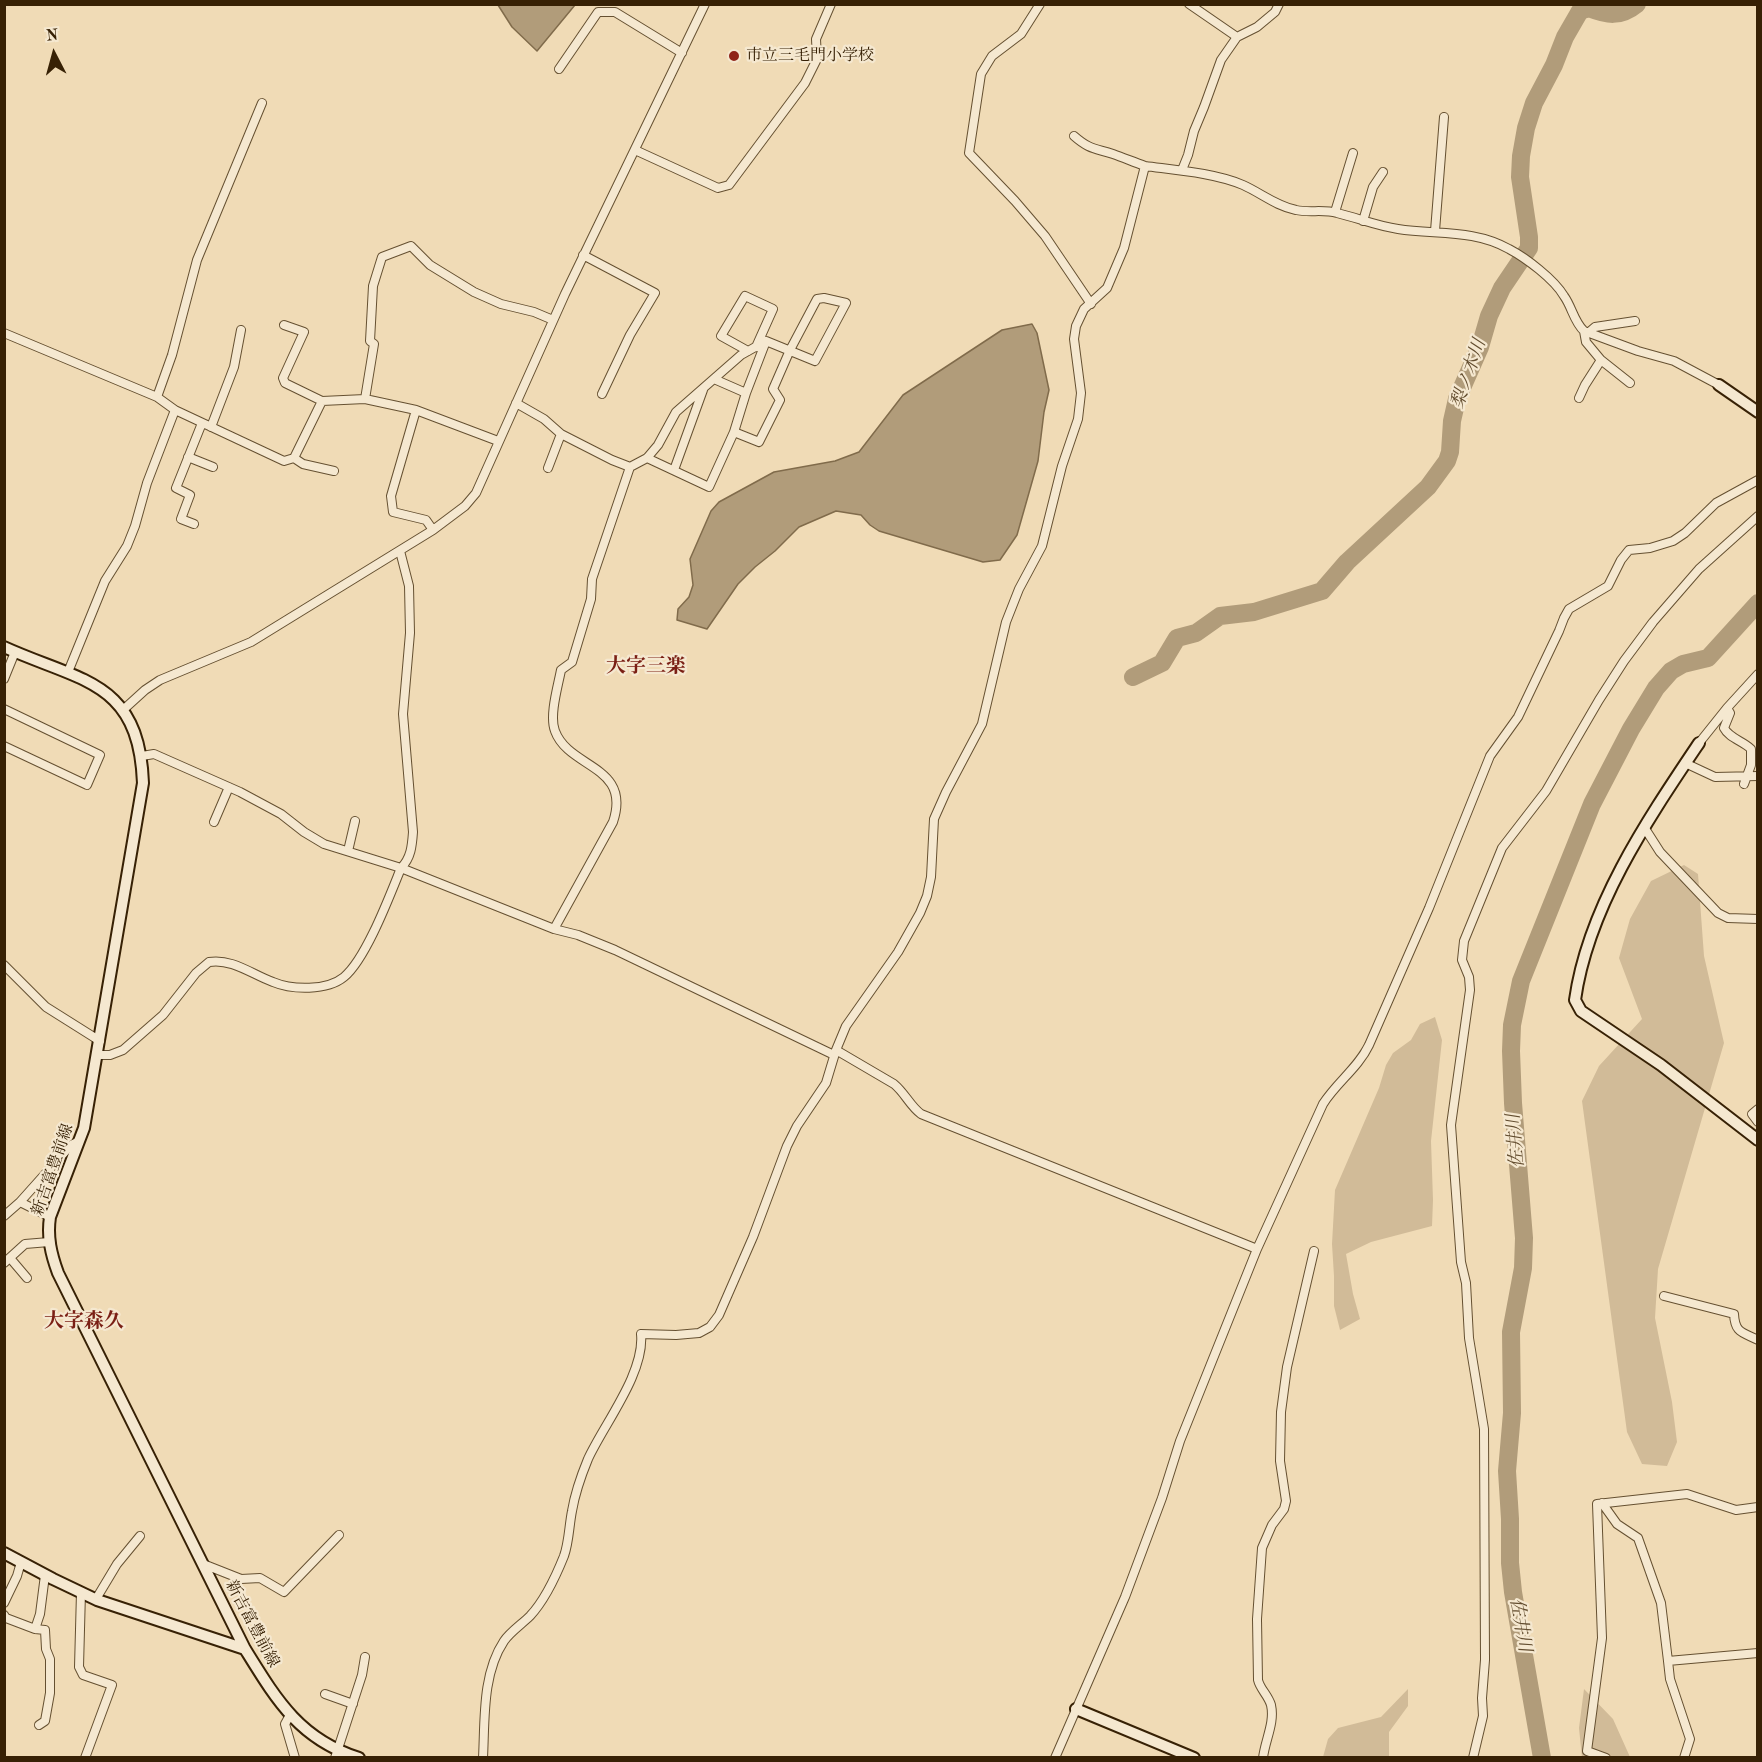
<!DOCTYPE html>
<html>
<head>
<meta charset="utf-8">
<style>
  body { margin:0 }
  #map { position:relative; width:1762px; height:1762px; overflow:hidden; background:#f0dbb6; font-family:"Old Standard TT",serif }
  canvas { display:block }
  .frame { position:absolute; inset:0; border:6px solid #372105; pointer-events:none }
  .north { position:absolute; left:24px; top:24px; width:60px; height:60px; -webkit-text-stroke:4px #f5e8d0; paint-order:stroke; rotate:354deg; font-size:16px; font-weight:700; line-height:24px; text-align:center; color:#372105 }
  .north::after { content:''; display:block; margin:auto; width:21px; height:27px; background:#372105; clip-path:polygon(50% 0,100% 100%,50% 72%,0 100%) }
</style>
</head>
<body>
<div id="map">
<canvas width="1762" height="1762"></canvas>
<div class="frame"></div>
<div class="north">N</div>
</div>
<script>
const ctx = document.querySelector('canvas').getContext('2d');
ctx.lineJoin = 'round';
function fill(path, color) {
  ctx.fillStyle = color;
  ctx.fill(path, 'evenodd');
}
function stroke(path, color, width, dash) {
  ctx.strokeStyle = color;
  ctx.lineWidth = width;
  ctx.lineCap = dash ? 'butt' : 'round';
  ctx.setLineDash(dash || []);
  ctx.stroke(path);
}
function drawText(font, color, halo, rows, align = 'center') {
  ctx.font = font + ' "Old Standard TT","Noto Serif JP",serif';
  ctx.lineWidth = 4.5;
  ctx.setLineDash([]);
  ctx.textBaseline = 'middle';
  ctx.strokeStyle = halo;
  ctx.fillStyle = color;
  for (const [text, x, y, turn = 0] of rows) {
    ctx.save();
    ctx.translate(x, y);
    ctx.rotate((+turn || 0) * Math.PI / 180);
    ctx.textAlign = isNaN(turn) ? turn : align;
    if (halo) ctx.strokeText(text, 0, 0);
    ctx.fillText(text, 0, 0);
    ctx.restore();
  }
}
fill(new Path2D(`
  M1684,865l14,9 6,82 20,87 -66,226 -3,49 17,84 5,40 -10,24 -25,-2 -15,-32 -45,-331 17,-35 43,-47 -23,-61 11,-39 21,-38z
  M1435,1017l7,23 -11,101 2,59 -1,26 -61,16 -25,12 7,40 7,25 -20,11 -6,-24v-30l-2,-32 3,-54 44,-102 7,-23 7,-12 18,-13 9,-16z
  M1408,1689v17l-19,26v25h-66l5,-18 10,-11 43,-11z
  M1584,1689l29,30 17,38 -48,1 -3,-30z`), '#d1bb98');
const water = new Path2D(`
  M498,5h77l-38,46 -25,-24z
  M1032,324l5,9 12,57 -5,22 -6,49 -21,74 -17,25 -17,2 -104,-31 -9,-6 -9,-10 -25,-4 -37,16 -24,24 -20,16 -17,17 -31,45 -30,-9 1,-11 11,-12 4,-12 -3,-26 21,-48 8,-9 55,-30 61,-11 24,-9 44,-57 99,-65z`);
fill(water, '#b19c7a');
stroke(water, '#806b4b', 1.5);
stroke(new Path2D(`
  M1133,677l29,-14 15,-25 19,-5 24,-17 34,-4 68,-21 25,-29 81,-75 19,-26 3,-9 2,-31 5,-22 23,-52 9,-31 13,-28 27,-40v-11l-9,-60 1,-21 5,-28 8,-25 20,-38 11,-28 15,-26 9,-3c18,7 31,10 48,-4
  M1542,1758l-29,-166 -3,-29v-44l-3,-48 5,-58 -1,-81 12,-64 1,-30 -11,-135 -2,-52 1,-26 9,-44 71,-177 39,-75 25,-41 15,-17 12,-7 25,-6 50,-55`), '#b19c7a', 18);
const street = new Path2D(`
  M1040,4l-19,30 -29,22 -11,18 -12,79 46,48 30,35 46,68
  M1189,4l48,33
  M559,69l39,-57h17l67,41
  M1074,136c16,14 21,12 39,18 11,4 21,8 32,12
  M635,150l83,38 11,-3 76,-102 12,-24 -1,-20 15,-35
  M1182,170l6,-15 6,-24 10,-24 17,-47 16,-23 20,-10 18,-15 4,-8
  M1335,212l18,-59
  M1363,221l10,-34 10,-15
  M1435,231l9,-114
  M583,255l72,38 -25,42 -28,59
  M284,325l20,7 -21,46 2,5 37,18 43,-2 51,11 82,31
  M4,333l153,64 18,13 -28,73 -12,43 -8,20 -22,35 -37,91
  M1588,333l7,-6 40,-6
  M748,351l-27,-15 24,-40 28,13 -17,38
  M1601,360l29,23
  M714,379l32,14
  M157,397l15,-42 25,-95 65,-157
  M1579,398l6,-13 16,-25 -15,-18 -2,-11
  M365,399l9,-55 -4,-3 3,-55 9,-29 29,-11 19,19 44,27 27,12 33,8 19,8
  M516,403l28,16 17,15 51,26 18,7
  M175,410l109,51 10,-3 28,-57
  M416,410l-25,86 2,16 33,8 7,10
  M211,427l23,-60 7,-37
  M188,457l25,10
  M294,458l9,6 31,7
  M647,458l62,29 25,-55 12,-39 20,-52
  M548,468l13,-34
  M674,470l29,-80
  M194,524l-13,-5 9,-24 -14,-7 26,-65
  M4,679l11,-27
  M1727,708l3,5 -6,15c5,10 19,13 27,21v16l-7,19
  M4,709l96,46 -13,30 -83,-39
  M123,710l22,-20 15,-10 91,-38 182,-112 32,-24 11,-13 89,-199 140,-290
  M1699,743l28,-35 31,-34
  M142,756l12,-2 86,38 41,22 23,18 20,12 77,24 153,61 24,6 37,15 219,105
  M1685,763l30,14 43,-1
  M214,822l15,-35
  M1644,827l16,25 58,61 10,5 30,1
  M348,851l7,-30
  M554,929l59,-107c19,-57 -44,-53 -58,-91 -6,-15 3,-45 6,-61l11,-8 19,-63 1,-20 38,-112 17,-9 11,-13 18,-33 65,-57 25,-14 49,20 31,-58 -22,-5 -7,1 -27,51 -17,39 7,11 -21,42 -25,-10
  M4,965l42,42 54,34
  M836,1050l58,34c11,9 16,22 27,30l336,135
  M98,1055h12l13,-5 40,-35 33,-42 13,-11c23,-4 44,13 64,20 19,8 54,9 71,-5 22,-18 46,-82 57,-109 10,-10 11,-22 12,-36l-10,-118 7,-81 -1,-47 -9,-35
  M1758,1109l-6,5 6,8
  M20,1202l51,-57 8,-4
  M4,1216l16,-14 30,15
  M10,1258l17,20
  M4,1263l21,-19 24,-2
  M1664,1296l70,18c1,19 8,18 24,26
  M1602,1503l15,21 21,14 23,65 7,58
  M203,1564l38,15 19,-1 24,14 55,-57
  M81,1592l-2,75 4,8 29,10 -27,73
  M96,1599l21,-35 23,-28
  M4,1603l13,-27 4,-14
  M4,1615l2,3 29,11 5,-15 5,-39
  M35,1629l10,1 1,19 4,10v34l-5,28 -6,4
  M325,1694l28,10
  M290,1715l-5,9 10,34
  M335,1758l27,-83 3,-18
  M483,1758c2,-38 -1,-84 21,-117 6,-9 18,-17 26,-25 15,-16 26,-40 34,-60 5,-14 5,-30 8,-45 3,-18 9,-35 16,-52 16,-35 57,-86 53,-125l35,1 23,-2 11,-6 9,-12 34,-78 34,-91 10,-20 29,-43 10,-33 10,-24 52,-74 22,-39 7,-17 4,-19 3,-58 12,-27 36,-68 24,-102 13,-33 23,-43 20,-80 16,-47 3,-26 -7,-54 2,-13 8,-17 23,-21 17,-40 21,-82c30,4 70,7 98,19 18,8 33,21 53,25 13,3 28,-1 41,3 21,5 40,13 61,16 38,6 76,0 111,20 17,9 45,30 55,47 8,11 10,26 20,35l54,20 36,10 45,24
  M1055,1758l70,-161 37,-99 18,-57 77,-192 66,-145c14,-22 35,-36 46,-59l60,-137 61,-152 28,-39 41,-86 5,-13 5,-9 39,-23 13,-26 8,-10 21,-2 23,-7 12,-8 31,-30 42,-23
  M1263,1758c2,-18 12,-35 8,-53 -3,-10 -11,-16 -13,-25l-1,-61 5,-71 10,-23 12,-16 2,-8 -6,-40 1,-49 6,-45 27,-116
  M1473,1758l10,-42 -1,-18 3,-38 -1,-231 -15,-91 -3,-55 -5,-21 -10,-137 19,-135 -1,-13 -7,-17 2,-19 38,-93 44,-57 53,-91 25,-39 29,-39 46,-53 59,-53
  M1606,1758l-19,-7 15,-113 -5,-134 90,-10 49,16 22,-3
  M1684,1758l6,-19 -20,-60 -2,-18 90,-8`);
const secondary = new Path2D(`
  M1719,385l39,27
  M4,647c77,35 135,33 139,136l-59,345 -34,89c-3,20 1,37 8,56l187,376c31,50 54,90 114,109
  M1699,743c-51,76 -111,164 -124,257l6,11 80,54 97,75
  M4,1553l49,26 44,21 148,49
  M1076,1709l118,49`);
stroke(street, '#655031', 10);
stroke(secondary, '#372105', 14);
stroke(street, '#f5e8d0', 8);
stroke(secondary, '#f5e8d0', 10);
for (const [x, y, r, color] of [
  [734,56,6,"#8f2418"]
]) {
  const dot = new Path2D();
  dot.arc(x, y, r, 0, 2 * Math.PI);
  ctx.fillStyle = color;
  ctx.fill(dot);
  stroke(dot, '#f5e8d0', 2);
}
drawText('16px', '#372105', '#f5e8d0', [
  ["市立三毛門小学校",746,56]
], 'left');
drawText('16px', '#372105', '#f5e8d0', [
  ["新吉富豊前線",53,1170,-71],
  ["新吉富豊前線",252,1624,62]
]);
drawText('italic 18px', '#624c2e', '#f5e8d0', [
  ["梨ノ木川",1469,374,-71],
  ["佐井川",1516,1141,-95],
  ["佐井川",1520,1625,80]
]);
drawText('bold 20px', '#7a1f14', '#f5e8d0', [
  ["大字三楽",646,667],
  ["大字森久",84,1322]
]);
</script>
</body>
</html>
